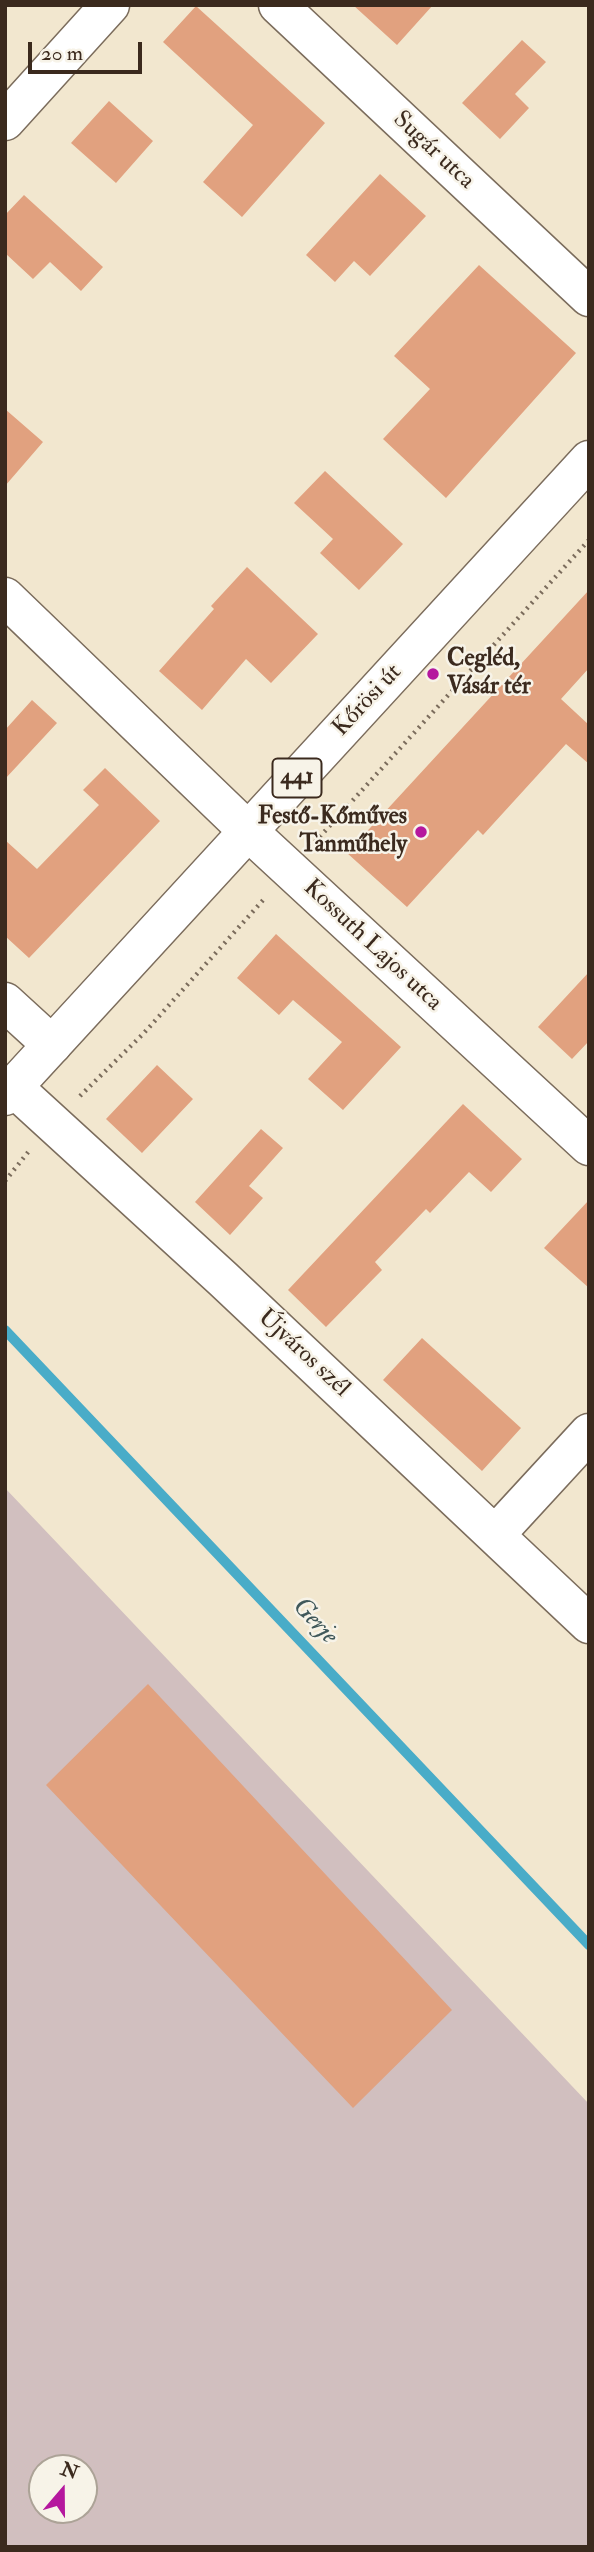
<!DOCTYPE html>
<html>
<head>
<meta charset="utf-8">
<style>
  body { margin:0 }
  #map { position:relative; width:594px; height:2552px; overflow:hidden; background:#f2e7cf; font-family:"IM FELL Double Pica",serif }
  canvas { display:block }
  .frame { position:absolute; inset:0; border:7px solid #3b2a1e; pointer-events:none }
  .north { position:absolute; left:28px; top:2454px; width:70px; height:70px; box-sizing:border-box; background:#f7f3e8; border:2px solid #aca397; border-radius:50%; rotate:20deg; font-size:19px; font-weight:700; line-height:28px; text-align:center; color:#3b2a1e }
  .north::after { content:''; display:block; margin:auto; width:24px; height:32px; background:#b5179e; clip-path:polygon(50% 0,100% 100%,50% 72%,0 100%) }
  .scale { position:absolute; left:28px; top:42px; width:114px; height:32px; box-sizing:border-box; border:4px solid #3b2a1e; border-top:0; padding-left:9px; font-size:21px; line-height:24px; white-space:nowrap; color:#3b2a1e; -webkit-text-stroke:5px #f7f3e8; paint-order:stroke }
</style>
</head>
<body>
<div id="map">
<canvas width="594" height="2552"></canvas>
<div class="frame"></div>
<div class="north">N</div>
<div class="scale">20 m</div>
</div>
<script>
const ctx = document.querySelector('canvas').getContext('2d');
ctx.lineJoin = 'round';
function fill(path, color) {
  ctx.fillStyle = color;
  ctx.fill(path, 'evenodd');
}
function stroke(path, color, width, dash) {
  ctx.strokeStyle = color;
  ctx.lineWidth = width;
  ctx.lineCap = dash ? 'butt' : 'round';
  ctx.setLineDash(dash || []);
  ctx.stroke(path);
}
function drawText(font, color, halo, rows, align = 'center') {
  ctx.font = font + ' "IM FELL Double Pica",serif';
  ctx.lineWidth = 5;
  ctx.setLineDash([]);
  ctx.textBaseline = 'middle';
  ctx.strokeStyle = halo;
  ctx.fillStyle = color;
  for (const [text, x, y, turn = 0] of rows) {
    ctx.save();
    ctx.translate(x, y);
    ctx.rotate((+turn || 0) * Math.PI / 180);
    ctx.textAlign = isNaN(turn) ? turn : align;
    if (halo) ctx.strokeText(text, 0, 0);
    ctx.fillText(text, 0, 0);
    ctx.restore();
  }
}
fill(new Path2D(`
  M5,1488l584,616v443h-584zM42,2468h42v42h-42z`), '#d1bfbf');
stroke(new Path2D(`
  M5,1330l584,615`), '#49acc8', 10);
fill(new Path2D(`
  M353,5h80l-36,40z
  M196,6l129,117 -83,94 -39,-35 50,-57 -90,-83z
  M522,40l24,22 -31,32 14,14 -29,31 -38,-36z
  M109,101l44,40 -37,42 -45,-40z
  M380,174l46,42 -56,60 -16,-15 -19,21 -29,-27z
  M24,195l79,72 -22,24 -31,-29 -17,17 -28,-26v-38z
  M479,265l97,88 -130,145 -63,-59 47,-50 -36,-33z
  M5,409l38,33 -38,44z
  M325,471l78,73 -44,46 -39,-37 13,-14 -39,-36z
  M247,567l71,67 -47,49 -25,-24 -44,51 -43,-39 55,-62 -3,-3z
  M589,590v78l-28,31 28,26v39l-23,-20 -83,91 -5,-5 -71,77 -60,-54z
  M32,700l25,23 -52,56v-49z
  M105,768l55,53 -131,137 -24,-22v-96l32,29 62,-64 -16,-15z
  M276,934l125,113 -58,63 -35,-31 34,-37 -49,-42 -14,15 -42,-37z
  M589,972v69l-17,18 -34,-32z
  M157,1065l36,34 -51,54 -36,-34z
  M463,1104l59,55 -31,33 -22,-20 -39,41 -4,-4 -51,53 7,8 -56,57 -38,-37z
  M261,1129l22,19 -34,38 14,12 -33,37 -35,-33z
  M589,1200v88l-45,-40z
  M422,1338l99,90 -39,43 -99,-91z
  M148,1684l304,326 -99,98 -307,-323z`), '#e1a17f');
const minor = new Path2D(`
  M278,5l311,292
  M5,121l105,-116
  M5,597l243,234 341,315
  M5,1002l47,43
  M13,1087l210,192 366,345
  M496,1534l93,-101`);
const primary = new Path2D(`
  M5,1096l584,-636`);
stroke(minor, '#7b6c5c', 41);
stroke(primary, '#7b6c5c', 41);
stroke(new Path2D(`
  M315,842l274,-302
  M80,1096l64,-63 121,-135
  M5,1181l24,-30`), '#7b6c5c', 4.5, [2, 5]);
stroke(minor, '#fff', 38);
stroke(primary, '#fff', 38);
for (const [x, y, r, color] of [
  [433,674,7,"#b5179e"],
  [421,832,7,"#b5179e"]
]) {
  const dot = new Path2D();
  dot.arc(x, y, r, 0, 2 * Math.PI);
  ctx.fillStyle = color;
  ctx.fill(dot);
  stroke(dot, '#f7f3e8', 2.5);
}
for (const [x, y, w] of [
  [297,778,49]
]) {
  const box = new Path2D();
  box.roundRect(x - w / 2, y - 19.5, w, 39, 5);
  ctx.fillStyle = '#f7f3e8';
  ctx.fill(box);
  stroke(box, '#3b2a1e', 2);
}
drawText('bold 23px', '#3b2a1e', null, [
  ["441",297,778]
]);
drawText('24px', '#3b2a1e', '#f7f3e8', [
  ["Sugár utca",433,151,43],
  ["Kőrösi út",368,701,-47],
  ["Kossuth Lajos utca",372,946,43],
  ["Újváros szél",303,1354,43]
]);
drawText('bold 24px', '#3b2a1e', '#f7f3e8', [
  ["Cegléd,",447,660],
  ["Vásár tér",447,688],
  ["Festő-Kőműves",407,818,"right"],
  ["Tanműhely",407,846,"right"]
], 'left');
drawText('italic 26px', '#40585a', '#f7f3e8', [
  ["Gerje",314,1622,47]
]);
</script>
</body>
</html>
